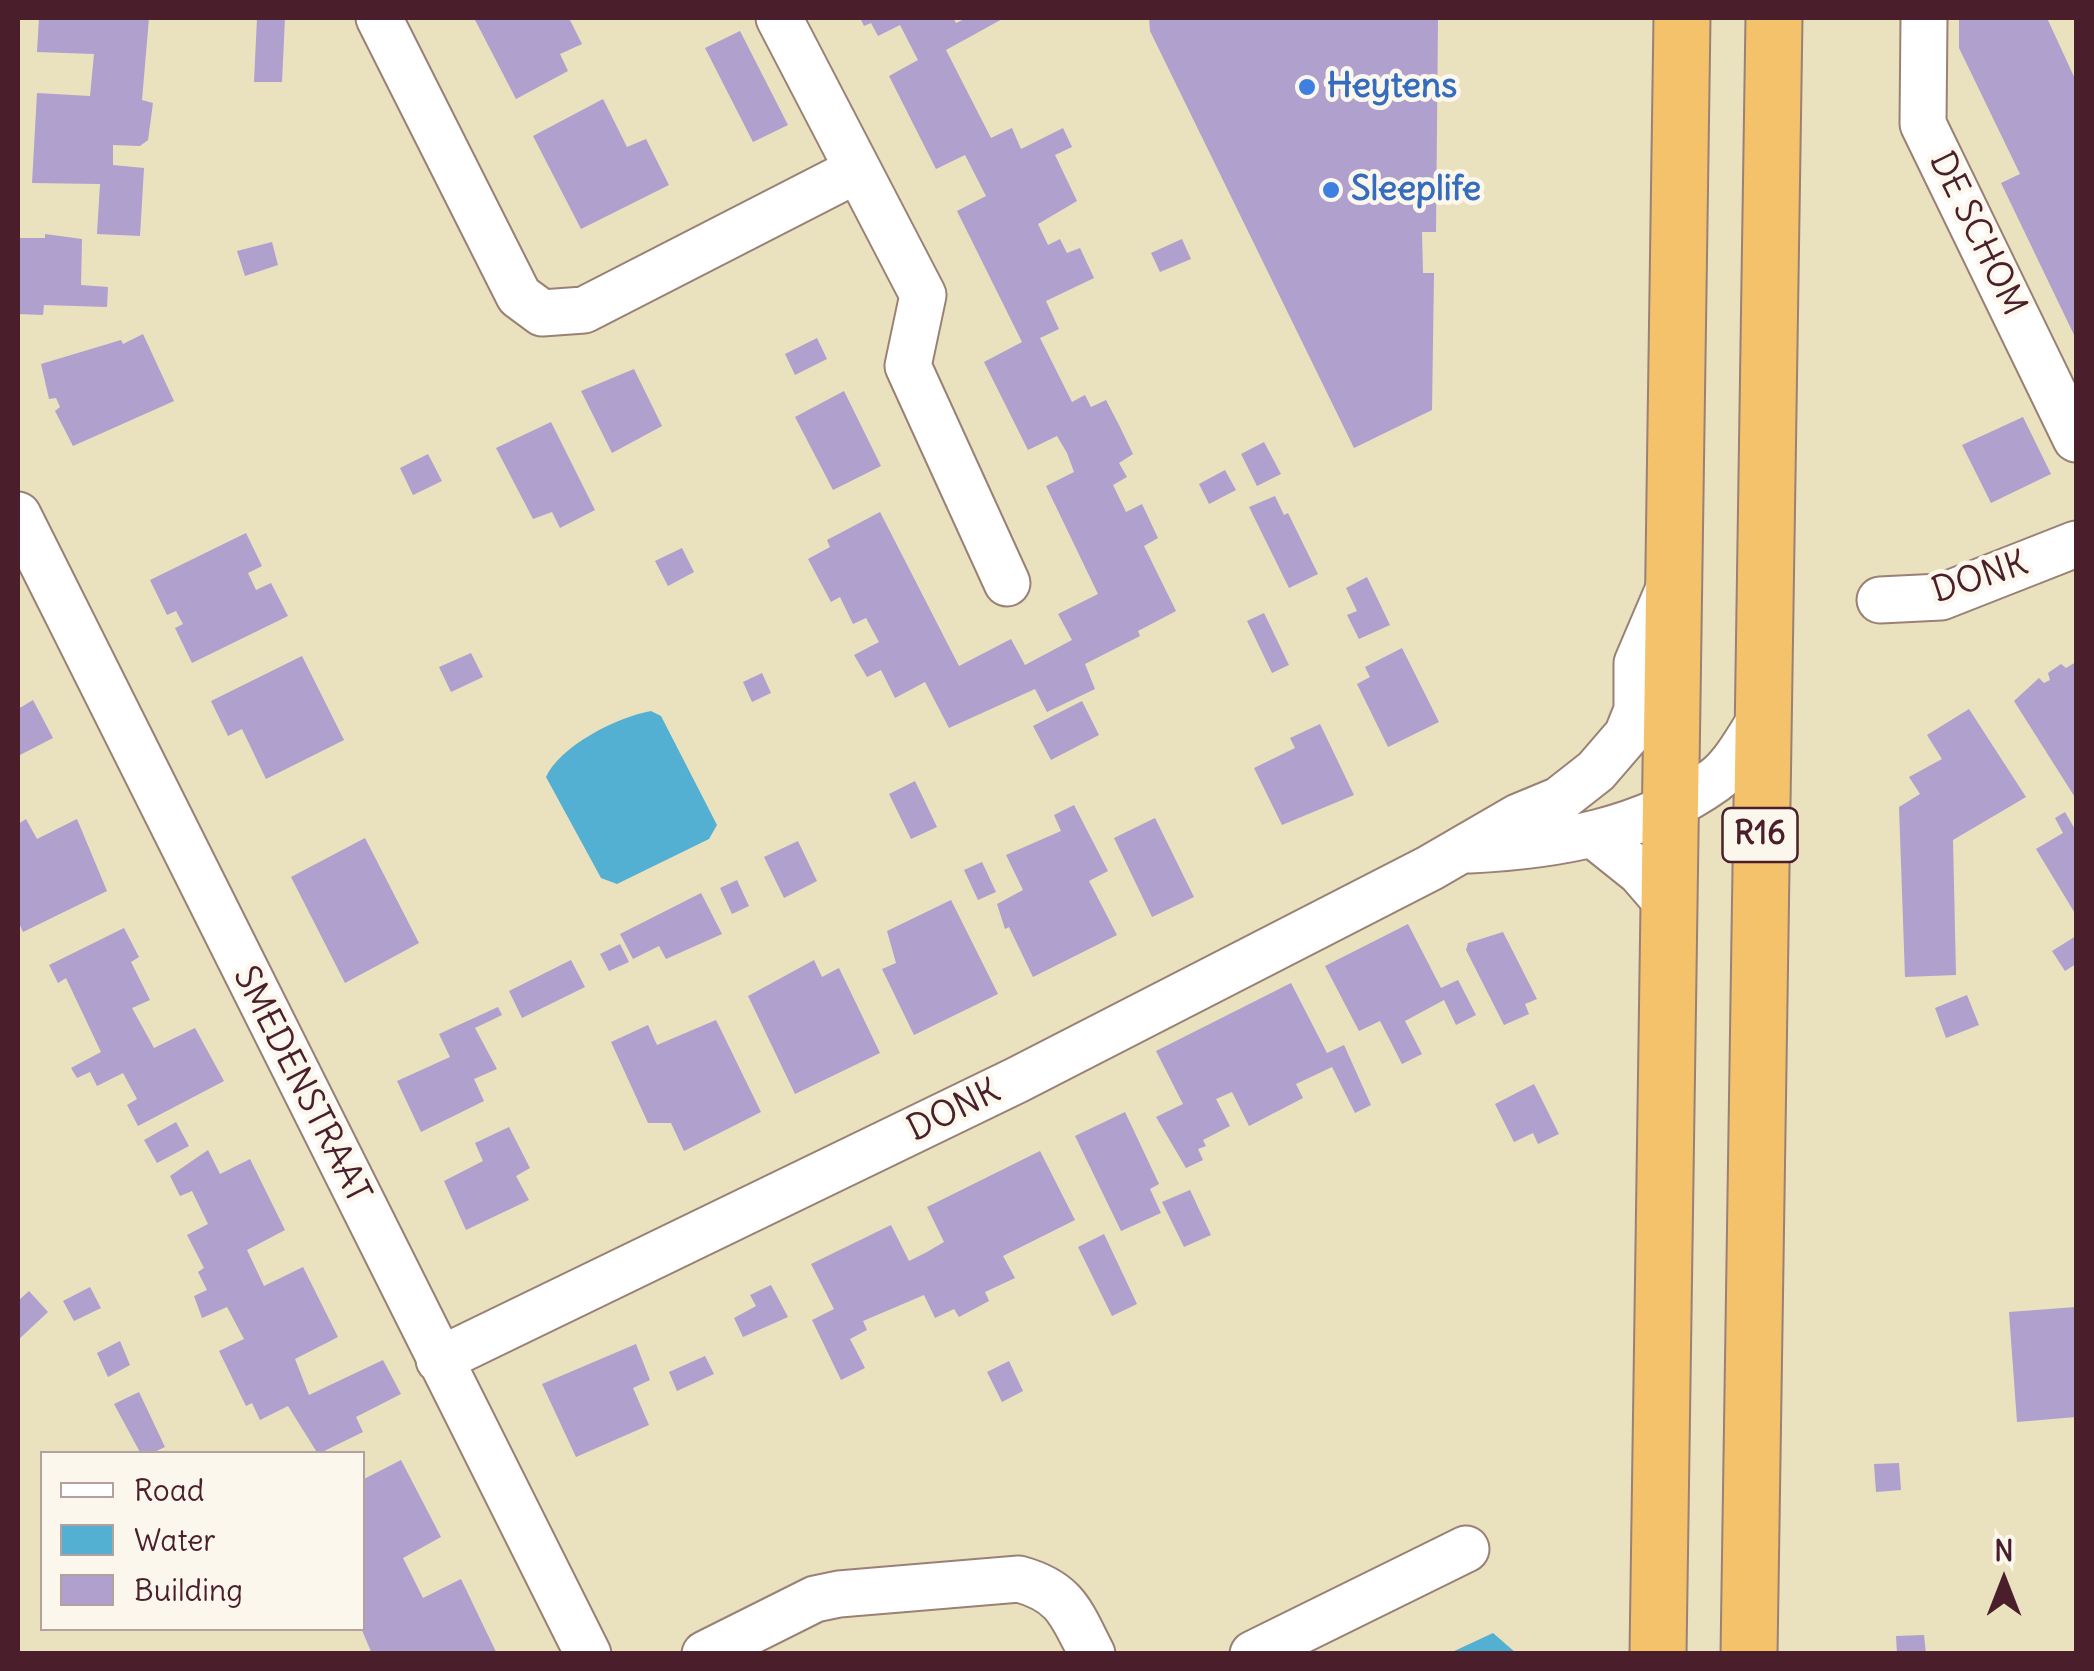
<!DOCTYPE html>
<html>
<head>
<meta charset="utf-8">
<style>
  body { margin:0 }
  #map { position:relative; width:2094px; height:1671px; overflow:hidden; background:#eae1bf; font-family:Delius,sans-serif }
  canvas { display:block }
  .frame { position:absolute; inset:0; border:20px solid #4a1f2b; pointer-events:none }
  .legend { position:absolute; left:40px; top:1451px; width:325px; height:180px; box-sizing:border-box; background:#fbf7ec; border:2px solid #b4a19f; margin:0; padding:12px 18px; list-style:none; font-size:30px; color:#4a1f2b }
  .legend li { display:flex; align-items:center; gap:20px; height:50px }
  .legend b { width:50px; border:2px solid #b4a19f }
  .north { position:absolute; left:1954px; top:1531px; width:100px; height:100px; -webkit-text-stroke:8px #fbf7ec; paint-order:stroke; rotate:0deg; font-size:28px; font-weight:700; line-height:40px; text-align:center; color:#4a1f2b }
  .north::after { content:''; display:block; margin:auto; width:35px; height:45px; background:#4a1f2b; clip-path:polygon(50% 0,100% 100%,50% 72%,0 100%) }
</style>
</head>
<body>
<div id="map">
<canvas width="2094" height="1671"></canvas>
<div class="frame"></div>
<ul class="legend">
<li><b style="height:12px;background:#fff"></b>Road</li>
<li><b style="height:28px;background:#53b0d2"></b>Water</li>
<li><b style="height:28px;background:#afa0ce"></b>Building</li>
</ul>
<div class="north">N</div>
</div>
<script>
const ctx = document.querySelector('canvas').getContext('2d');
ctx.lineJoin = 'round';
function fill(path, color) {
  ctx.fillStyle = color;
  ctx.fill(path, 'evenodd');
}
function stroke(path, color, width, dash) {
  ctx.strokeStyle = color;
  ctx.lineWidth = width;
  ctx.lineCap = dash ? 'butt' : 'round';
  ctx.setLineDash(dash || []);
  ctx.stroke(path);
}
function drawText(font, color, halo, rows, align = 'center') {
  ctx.font = font + ' Delius,sans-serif';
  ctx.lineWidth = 9;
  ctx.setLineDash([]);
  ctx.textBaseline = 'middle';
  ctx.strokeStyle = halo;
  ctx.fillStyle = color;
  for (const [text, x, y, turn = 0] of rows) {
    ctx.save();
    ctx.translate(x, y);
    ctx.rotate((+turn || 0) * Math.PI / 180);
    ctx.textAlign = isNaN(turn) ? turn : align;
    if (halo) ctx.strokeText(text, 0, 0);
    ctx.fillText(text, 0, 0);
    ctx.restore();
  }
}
fill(new Path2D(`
  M651,711l10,5 56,109 -8,14 -92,45 -16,-6 -55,-101c14,-31 71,-60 105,-66z
  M1493,1633l23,20h-66z`), '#53b0d2');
fill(new Path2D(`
  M39,18h110l-7,82 11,3 -5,37 -8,6 -27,-1v20l31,3 -4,68 -43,-2 3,-50 -68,-1 5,-90 53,3 4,-42 -57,-2z
  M257,18h28l-3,64h-28z
  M474,18h95l13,26 -22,10 8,17 -52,28z
  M860,18h93l3,5 11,-5h37l-58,32 45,88 21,-10 9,21 42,-21 9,19 -17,8 22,46 -39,23 10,21 12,-6 7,14 13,-5 14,30 -48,23 13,28 -19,9 32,64 13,-7 6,12 15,-7 14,27 13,27 -14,9 8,14 -14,8 13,27 16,-8 16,34 -14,8 32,65 -38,20 2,5 -55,28 10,25 -48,23 -12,-23 -86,39 -24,-46 -30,16 -14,-28 -14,7 -13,-22 25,-13 -13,-24 -13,6 -13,-27 -9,5 -23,-43 22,-12 -3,-7 53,-28 79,154 52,-27 14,26 47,-25 -14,-26 40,-20 -52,-108 28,-14 -7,-19 -10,-17 -29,14 -44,-88 38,-20 -65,-131 29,-15 -21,-41 -29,14 -47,-93 29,-16 -18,-35 -22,11 -7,-13 -7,3z
  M1149,18h289l-2,214h-14l1,41h11l-2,137 -78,38 -204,-417z
  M1959,18h88l29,63v258l-75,-156 19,-9 -61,-126z
  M740,31l48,94 -35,17 -48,-94z
  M603,99l24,48 19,-8 23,46 -88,44 -48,-93z
  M45,234l37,5 -1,46 27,2 -1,20 -63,-2 -1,10 -25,-1v-76h27z
  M1182,239l9,20 -31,13 -9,-19z
  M272,242l6,23 -33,11 -8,-25z
  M143,334l31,67 -101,45 -18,-35 5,-4 -4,-9 -7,1 -8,-35 80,-24 2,4z
  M817,338l10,21 -32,16 -10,-21z
  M634,369l28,57 -50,27 -31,-62z
  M844,391l37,75 -48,24 -38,-73z
  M2023,417l28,57 -60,29 -29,-58z
  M551,422l44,88 -35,18 -8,-16 -19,7 -37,-71z
  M1264,442l17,32 -24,12 -16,-32z
  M428,454l14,27 -29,14 -13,-27z
  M1225,470l11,20 -27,14 -10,-20z
  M1275,496l9,19 4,-2 30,61 -29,14 -40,-81z
  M246,533l16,33 -14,7 8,17 15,-7 17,33 -96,47 -17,-35 8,-4 -7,-13 -9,4 -17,-35z
  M682,548l12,24 -26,14 -13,-25z
  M1367,577l23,48 -31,14 -12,-24 10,-4 -11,-23z
  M1264,613l25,52 -17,8 -25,-52z
  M1402,648l37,74 -51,25 -31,-63 13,-7 -5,-10z
  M471,653l12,24 -32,15 -12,-25z
  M302,656l42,84 -78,39 -24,-50 -14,7 -17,-35z
  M2076,662v137l-62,-98 25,-23 5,5 6,-3 -2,-7 13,-9 5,4z
  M762,673l9,20 -19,9 -9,-20z
  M33,700l20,38 -35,18v-47z
  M1082,701l17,34 -48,25 -18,-34z
  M1969,709l57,88 -73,43 3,135 -51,2 -6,-170 21,-13 -11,-17 33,-18 -15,-24z
  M1320,724l34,71 -72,30 -28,-57 41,-20 -5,-10z
  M915,781l22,46 -26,12 -22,-45z
  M1074,805l34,66 -19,10 28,54 -84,42 -24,-50 -4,2 -8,-25 26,-14 -17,-35 55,-24 -7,-16z
  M2065,812l11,19v84l-40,-66 27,-16 -8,-15z
  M1155,818l39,79 -42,20 -38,-79z
  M26,819l11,20 40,-20 30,72 -84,41 -5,-11v-97z
  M365,838l54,105 -74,40 -54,-106z
  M798,841l19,40 -33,17 -20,-41z
  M982,862l14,30 -18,8 -14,-30z
  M737,880l12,26 -17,8 -12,-26z
  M701,893l21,41 -56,25 -7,-13 -26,13 -13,-25z
  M951,900l47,94 -84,41 -32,-66 14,-6 -9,-32z
  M1408,924l33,64 17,-8 18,35 -20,10 -12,-25 -39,21 17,33 -20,10 -22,-43 -21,10 -34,-65z
  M124,928l15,29 -8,5 19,38 -18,8 22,40 41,-20 29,53 -86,45 -11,-21 10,-6 -14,-26 -26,13 -7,-14 -13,6 -6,-10 30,-16 -35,-74 -8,5 -9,-18z
  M1503,932l34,67 -12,5 4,10 -25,11 -38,-75 2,-7z
  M2076,936v28l-11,7 -13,-20z
  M620,944l9,18 -20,9 -9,-17z
  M571,960l14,27 -63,31 -13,-27z
  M814,960l8,17 17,-9 41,85 -85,41 -47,-98z
  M1291,983l36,70 17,-8 27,60 -16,8 -23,-46 -36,17 7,14 -54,28 -17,-34 -16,7 14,27 -27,14 3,6 -8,3 5,11 -17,8 -30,-51 27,-13 -27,-53z
  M1967,995l12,30 -33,13 -11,-30z
  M498,1007l4,8 -27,13 22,41 -23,10 10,22 -63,31 -24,-51 53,-24 -11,-23z
  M716,1020l45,92 -77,39 -13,-28h-23l-37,-81 37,-17 9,20z
  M1534,1084l25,50 -21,10 -5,-11 -19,9 -19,-38z
  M1125,1112l34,72 -9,5 11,24 -40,18 -46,-95z
  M176,1122l13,24 -32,17 -13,-23z
  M509,1127l21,41 -14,8 13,24 -63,30 -22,-49 39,-20 -8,-18z
  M208,1150l12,24 30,-15 35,71 -38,20 17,36 39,-19 35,70 -43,22 14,36 74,-35 18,34 -45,23 7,15 -45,22 -30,-48 -28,14 -8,-17 -6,3 -27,-55 25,-12 -17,-32 -25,11 -8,-22 13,-6 -9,-18 6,-4 -17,-33 21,-11 -16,-33 -12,5 -10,-20z
  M1040,1151l35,69 -72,36 12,22 -30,14 4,9 -30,16 -5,-8 -19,9 -11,-23 -61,26 4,9 -17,9 15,29 -24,12 -29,-60 22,-11 -23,-45 80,-39 18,36 18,-9 17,-10 -17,-35z
  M1190,1190l21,45 -27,12 -22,-45z
  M1104,1234l33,70 -25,12 -34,-69z
  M771,1285l17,32 -45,20 -9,-19 22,-12 -6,-11z
  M90,1287l11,21 -27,13 -11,-20z
  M29,1291l19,21 -30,28v-39z
  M2076,1307v110l-59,5 -8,-110z
  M120,1341l10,24 -22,12 -11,-24z
  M636,1344l14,36 -17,8 16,37 -73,32 -34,-73z
  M705,1356l9,18 -37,17 -8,-19z
  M1009,1361l14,30 -21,11 -15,-30z
  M139,1392l26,55 -15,7h-9l-27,-50z
  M401,1460l40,77 -38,21 20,40 38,-19 36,75h-125l-11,-26 1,-148z
  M1899,1463l2,27 -25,2 -2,-28z
  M1924,1635l2,19h-29l-1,-18z`), '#afa0ce');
const minor = new Path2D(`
  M379,18l140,278 23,17 42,-3 273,-140
  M779,18l144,277 -15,71 99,217
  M1924,18l-1,106 153,315
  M18,515l570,1139
  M1880,600l61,-3 135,-53
  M1595,836l45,36 26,30
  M1470,850c85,-4 174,-19 245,-70 20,-15 33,-42 47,-62
  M439,1360l578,-280 413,-212 88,-51 41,-17 37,-29 31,-36 10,-25v-47l32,-75
  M705,1654l110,-55 24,-5 180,-15c47,13 52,34 73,75
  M1253,1654l213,-105`);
const highway = new Path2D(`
  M1658,1654l24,-1636
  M1749,1654l25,-1636`);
stroke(minor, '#9a8075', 49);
stroke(highway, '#9a8075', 59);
stroke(minor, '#fff', 45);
stroke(highway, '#f4c26a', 55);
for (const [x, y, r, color] of [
  [1307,87,10,"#3f7fe0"],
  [1331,190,10,"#3f7fe0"]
]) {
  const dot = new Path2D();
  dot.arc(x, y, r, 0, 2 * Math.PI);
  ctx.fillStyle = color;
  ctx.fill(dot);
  stroke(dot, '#fbf7ec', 4);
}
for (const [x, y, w] of [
  [1760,835,75]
]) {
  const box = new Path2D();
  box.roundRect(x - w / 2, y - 27, w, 54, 8);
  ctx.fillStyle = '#fbf7ec';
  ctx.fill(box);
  stroke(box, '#4a1f2b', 2.5);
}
drawText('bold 32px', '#4a1f2b', null, [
  ["R16",1760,835]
]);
drawText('bold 35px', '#366cbe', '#fbf7ec', [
  ["Heytens",1327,87],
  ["Sleeplife",1351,190]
], 'left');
drawText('35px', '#4a1f2b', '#fbf7ec', [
  ["DE SCHOM",1977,234,64],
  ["DONK",1980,578,-18],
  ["SMEDENSTRAAT",301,1085,63],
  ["DONK",954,1111,-26]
]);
</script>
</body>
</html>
